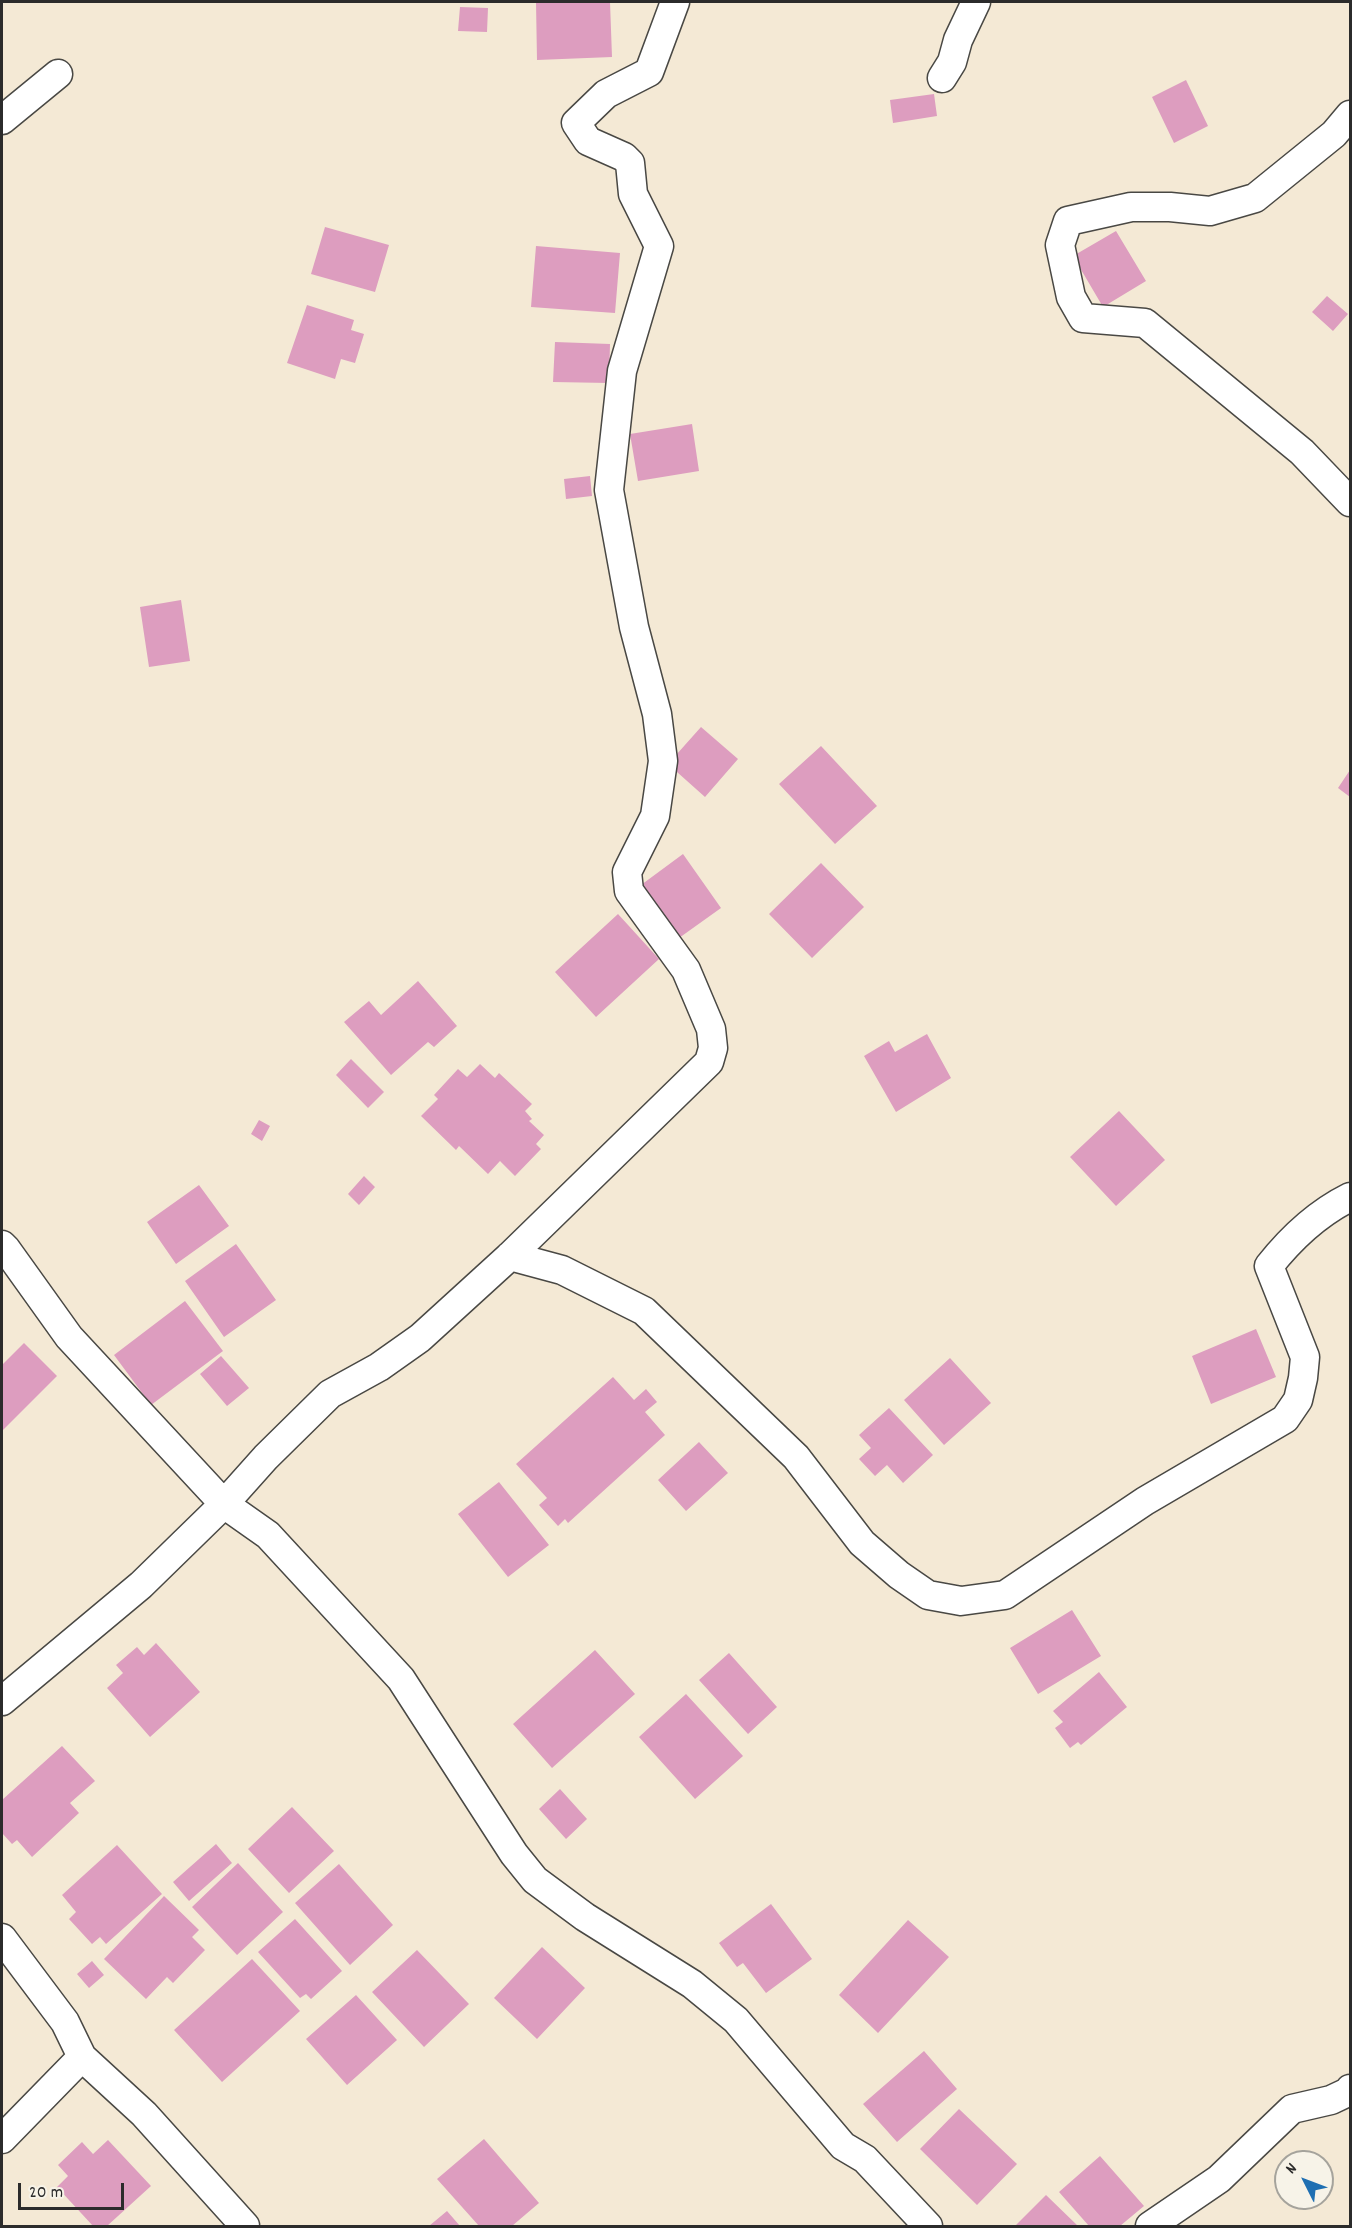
<!DOCTYPE html>
<html>
<head>
<meta charset="utf-8">
<style>
  body { margin:0 }
  #map { position:relative; width:1352px; height:2228px; overflow:hidden; background:#f4e9d5; font-family:Dekko,sans-serif }
  canvas { display:block }
  .frame { position:absolute; inset:0; border:3px solid #2b2b2b; pointer-events:none }
  .north { position:absolute; left:1274px; top:2150px; width:60px; height:60px; box-sizing:border-box; background:#f7f3e8; border:2px solid #a5a39c; border-radius:50%; rotate:312deg; font-size:16px; font-weight:700; line-height:24px; text-align:center; color:#2b2b2b }
  .north::after { content:''; display:block; margin:auto; width:21px; height:27px; background:#1f6fb2; clip-path:polygon(50% 0,100% 100%,50% 72%,0 100%) }
  .scale { position:absolute; left:18px; top:2183px; width:106px; height:27px; box-sizing:border-box; border:3px solid #2b2b2b; border-top:0; padding-left:8px; font-size:18px; line-height:21px; white-space:nowrap; color:#2b2b2b; -webkit-text-stroke:4px #f7f3e8; paint-order:stroke }
</style>
</head>
<body>
<div id="map">
<canvas width="1352" height="2228"></canvas>
<div class="frame"></div>
<div class="north">N</div>
<div class="scale">20 m</div>
</div>
<script>
const ctx = document.querySelector('canvas').getContext('2d');
ctx.lineJoin = 'round';
function fill(path, color) {
  ctx.fillStyle = color;
  ctx.fill(path, 'evenodd');
}
function stroke(path, color, width, dash) {
  ctx.strokeStyle = color;
  ctx.lineWidth = width;
  ctx.lineCap = dash ? 'butt' : 'round';
  ctx.setLineDash(dash || []);
  ctx.stroke(path);
}
fill(new Path2D(`
  M536,2h74l2,55 -75,3z
  M460,7l28,1 -1,24 -29,-1z
  M1186,80l22,46 -34,17 -22,-46z
  M934,94l3,22 -44,7 -3,-23z
  M325,227l64,18 -14,47 -64,-18z
  M1116,231l30,50 -43,26 -30,-51z
  M536,246l84,7 -5,60 -84,-6z
  M1327,296l21,18 -15,17 -21,-19z
  M307,305l47,15 -3,10 13,4 -9,29 -14,-4 -6,20 -48,-16z
  M555,342l55,2 -1,39 -56,-1z
  M692,424l7,47 -61,10 -8,-47z
  M590,476l2,20 -26,3 -2,-20z
  M181,600l9,61 -41,6 -9,-60z
  M701,727l37,32 -33,38 -37,-33z
  M821,746l56,60 -42,38 -56,-60z
  M1350,770v27l-12,-9z
  M683,854l38,54 -42,30 -38,-53z
  M821,863l43,44 -52,51 -43,-44z
  M618,914l41,45 -63,58 -41,-45z
  M418,981l39,45 -23,21 -6,-5 -37,33 -47,-53 25,-21 12,14z
  M927,1034l24,44 -55,34 -32,-56 25,-15 6,11z
  M351,1059l33,33 -16,16 -32,-33z
  M480,1064l15,14 4,-5 33,31 -7,7 7,8 -3,2 15,14 -8,9 5,5 -26,27 -15,-15 -12,13 -29,-28 -3,4 -35,-34 17,-17 -4,-4 24,-26 9,8z
  M1119,1111l46,49 -49,46 -46,-49z
  M259,1120l11,6 -8,15 -11,-7z
  M364,1176l11,11 -16,18 -11,-11z
  M199,1185l30,41 -53,38 -29,-42z
  M236,1244l40,56 -52,37 -39,-56z
  M185,1301l38,50 -72,54 -37,-50z
  M1256,1329l20,48 -65,27 -19,-48z
  M24,1343l33,33 -55,55v-66z
  M221,1356l28,32 -22,18 -27,-32z
  M950,1358l41,45 -47,42 -40,-45z
  M613,1377l21,23 12,-11 11,13 -12,10 20,23 -97,88 -3,-4 -7,7 -19,-21 8,-7 -31,-34z
  M889,1408l44,47 -30,28 -16,-18 -12,11 -16,-17 12,-11 -12,-13z
  M699,1442l29,31 -42,38 -28,-31z
  M499,1482l50,63 -41,32 -50,-63z
  M1072,1610l29,46 -63,38 -28,-46z
  M156,1643l44,49 -50,45 -43,-49 16,-15 -7,-8 21,-18 7,8z
  M595,1650l40,44 -83,74 -39,-44z
  M729,1653l48,54 -29,27 -49,-54z
  M1099,1672l28,35 -46,38 -3,-3 -8,6 -15,-20 8,-6 -10,-11z
  M686,1694l57,62 -48,43 -56,-62z
  M62,1746l33,35 -25,22 9,10 -47,44 -15,-17 -5,4 -10,-11v-33z
  M560,1789l27,30 -21,20 -27,-30z
  M292,1807l42,44 -45,42 -41,-44z
  M216,1844l16,19 -43,38 -16,-19z
  M117,1845l45,49 -56,50 -6,-7 -8,7 -23,-25 7,-7 -14,-17z
  M238,1863l45,49 -46,43 -45,-48z
  M339,1864l54,61 -43,40 -55,-62z
  M164,1896l35,34 -7,7 13,13 -32,33 -6,-6 -21,22 -42,-40z
  M771,1904l41,55 -46,34 -23,-30 -6,4 -18,-24z
  M295,1919l47,52 -31,28 -5,-5 -6,4 -42,-46z
  M908,1920l41,37 -71,76 -39,-38z
  M542,1947l43,41 -48,51 -43,-41z
  M417,1950l52,54 -45,43 -52,-55z
  M252,1959l48,52 -78,71 -48,-52z
  M92,1961l12,14 -15,13 -12,-14z
  M356,1995l41,45 -50,45 -41,-46z
  M924,2051l33,38 -60,53 -34,-38z
  M959,2109l58,55 -40,41 -57,-56z
  M484,2139l55,64 -27,23h-33l-42,-47z
  M108,2140l43,46 -44,40h-14l-36,-39 11,-11 -10,-11 24,-23 11,12z
  M1100,2156l44,50 -24,20h-31l-30,-34z
  M1046,2195l32,31h-63z
  M447,2211l13,15h-31z`), '#dd9dbf');
const minor = new Path2D(`
  M942,78l10,-16 6,-22 18,-38
  M1350,115l-16,19 -79,64 -45,13 -40,-4h-39l-63,14 -8,24 11,52 12,21 62,5 157,129 48,50
  M2,120l56,-46
  M2,1245l4,4 63,88 155,167 44,31 133,144 113,175 21,26 50,37 107,67 44,36 107,126 22,13 63,67
  M510,1256l52,14 82,41 152,146 66,86 37,32 29,20 33,6 44,-6 140,-94 140,-82 13,-19 5,-22 2,-21 -36,-91c22,-28 49,-53 81,-69
  M2,1701l139,-116 83,-81 42,-47 64,-63 49,-27 41,-29 90,-82 199,-194 4,-14 -2,-19 -25,-59 -57,-79 -2,-19 28,-56 8,-55 -6,-47 -23,-87 -25,-137 13,-119 37,-125 -26,-52 -3,-31 -6,-6 -36,-16 -12,-18 30,-29 43,-22 26,-70
  M2,1938l63,84 17,35 62,57 101,112
  M2,2139l80,-82
  M1150,2226l69,-47 73,-70 39,-9 17,-8 2,-3`);
stroke(minor, '#494844', 31);
stroke(minor, '#fff', 28);
</script>
</body>
</html>
